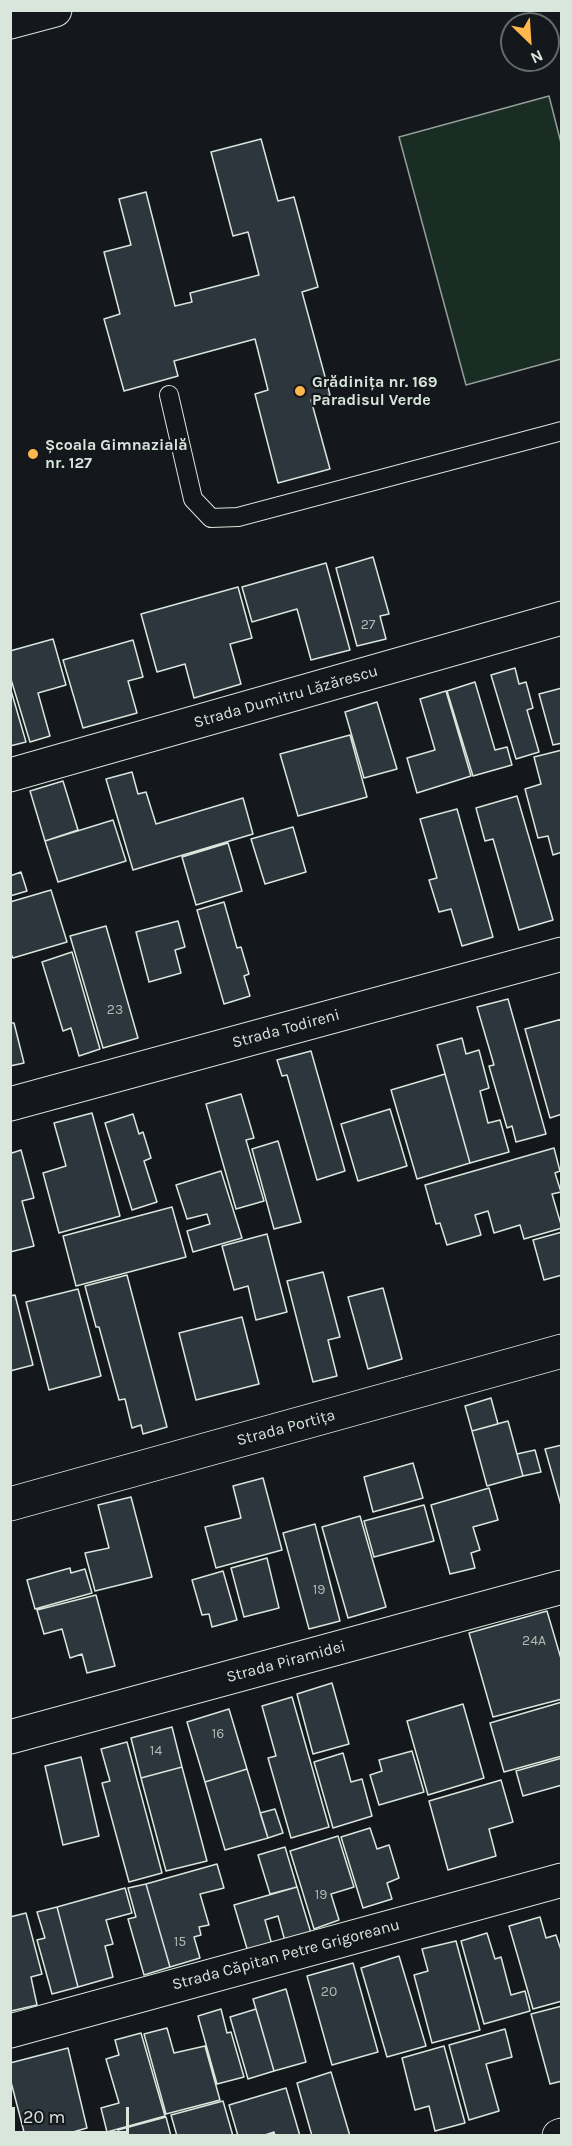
<!DOCTYPE html>
<html>
<head>
<meta charset="utf-8">
<style>
  body { margin:0 }
  #map { position:relative; width:572px; height:2146px; overflow:hidden; background:#14181c; font-family:Karla,sans-serif }
  canvas { display:block }
  .frame { position:absolute; inset:0; border:12px solid #d8e6dc; pointer-events:none }
  .north { position:absolute; left:500px; top:12px; width:60px; height:60px; box-sizing:border-box; background:#14181c; border:2px solid #626a69; border-radius:50%; rotate:155deg; font-size:16px; font-weight:700; line-height:24px; text-align:center; color:#d8e6dc }
  .north::after { content:''; display:block; margin:auto; width:21px; height:27px; background:#ffb74d; clip-path:polygon(50% 0,100% 100%,50% 72%,0 100%) }
  .scale { position:absolute; left:12px; top:2107px; width:117px; height:27px; box-sizing:border-box; border:3px solid #d8e6dc; border-top:0; padding-left:8px; font-size:18px; line-height:21px; white-space:nowrap; color:#d8e6dc; -webkit-text-stroke:4px #14181c; paint-order:stroke }
</style>
</head>
<body>
<div id="map">
<canvas width="572" height="2146"></canvas>
<div class="frame"></div>
<div class="north">N</div>
<div class="scale">20 m</div>
</div>
<script>
const ctx = document.querySelector('canvas').getContext('2d');
ctx.lineJoin = 'round';
function fill(path, color) {
  ctx.fillStyle = color;
  ctx.fill(path, 'evenodd');
}
function stroke(path, color, width, dash) {
  ctx.strokeStyle = color;
  ctx.lineWidth = width;
  ctx.lineCap = dash ? 'butt' : 'round';
  ctx.setLineDash(dash || []);
  ctx.stroke(path);
}
function drawText(font, color, halo, rows, align = 'center') {
  ctx.font = font + ' Karla,sans-serif';
  ctx.lineWidth = 4.5;
  ctx.setLineDash([]);
  ctx.textBaseline = 'middle';
  ctx.strokeStyle = halo;
  ctx.fillStyle = color;
  for (const [text, x, y, turn = 0] of rows) {
    ctx.save();
    ctx.translate(x, y);
    ctx.rotate((+turn || 0) * Math.PI / 180);
    ctx.textAlign = isNaN(turn) ? turn : align;
    if (halo) ctx.strokeText(text, 0, 0);
    ctx.fillText(text, 0, 0);
    ctx.restore();
  }
}
const green = new Path2D(`
  M549,96l12,47v216l-95,26 -67,-248z`);
fill(green, '#1a2d24');
stroke(green, '#939e99', 1.5);
const building = new Path2D(`
  M261,139l17,62 16,-4 24,90 -16,5 28,103 -19,5 19,69 -52,14 -23,-89 13,-4 -13,-51 -81,22 4,15 -54,15 -20,-72 16,-5 -16,-62 27,-7 -12,-46 27,-7 29,114 17,-4 -2,-9 69,-18 -11,-43 -15,4 -22,-84z
  M373,557l16,57 -9,2 6,23 -29,7 -21,-78z
  M326,563l24,87 -39,10 -14,-51 -45,13 -10,-35z
  M238,587l14,51 -22,6 11,40 -47,14 -9,-34 -28,8 -16,-58z
  M53,639l13,46 -28,8 12,43 -20,6 -20,-66v-25z
  M133,640l10,37 -15,4 9,32 -54,15 -20,-68z
  M515,668l4,16 7,-2 7,26 -6,2 12,42 -23,7 -25,-84z
  M475,682l20,68 12,-3 5,18 -39,11 -26,-85z
  M10,687l16,55 -16,4z
  M562,688v55l-9,2 -14,-51z
  M446,691l25,85 -54,17 -10,-35 28,-8 -15,-51z
  M377,702l20,67 -33,9 -19,-66z
  M350,735l17,62 -69,19 -18,-62z
  M562,750v102l-9,3 -5,-19 -10,2 -13,-49 16,-5 -7,-27z
  M132,772l6,22 8,-2 10,32 87,-26 10,36 -120,36 -27,-91z
  M63,781l15,49 -33,11 -15,-50z
  M517,796l36,124 -34,10 -26,-91 -8,2 -9,-33z
  M457,809l36,128 -31,9 -11,-37 -12,3 -10,-32 8,-2 -17,-59z
  M113,820l13,41 -68,21 -13,-41z
  M293,827l13,45 -41,12 -14,-45z
  M228,843l14,48 -46,14 -14,-48z
  M21,872l6,19 -17,5v-20z
  M51,890l16,52 -54,16 -3,-6v-50z
  M224,902l13,46 4,-1 8,27 -5,2 6,20 -26,8 -27,-94z
  M178,921l7,26 -10,3 6,23 -32,9 -13,-50z
  M106,926l32,112 -35,10 -33,-112z
  M72,952l28,97 -21,7 -8,-28 -8,3 -21,-69z
  M508,999l38,135 -30,8 -4,-16 -5,2 -18,-62 5,-1 -17,-58z
  M562,1019v95l-12,4 -25,-89z
  M10,1023h4l10,40 -14,3z
  M462,1038l4,16 13,-4 10,38 -9,3 8,32 12,-3 9,32 -39,11 -33,-118z
  M311,1051l34,120 -28,9 -30,-105 -5,1 -5,-16z
  M445,1074l25,89 -53,16 -26,-89z
  M241,1094l13,44 -8,2 18,61 -28,8 -30,-105z
  M390,1109l17,57 -49,15 -17,-57z
  M92,1113l28,103 -61,17 -16,-60 23,-7 -12,-43z
  M133,1114l6,20 4,-2 8,26 -7,3 13,41 -25,8 -27,-87z
  M278,1141l23,81 -27,7 -22,-80z
  M10,1148l2,5 9,-3 13,48 -12,3 12,45 -24,6z
  M554,1148l6,23 -5,2 6,19 -9,2 10,34 -38,11 -4,-14 -26,8 -6,-22 -13,4 6,20 -34,10 -7,-22 -4,1 -11,-39z
  M221,1171l21,67 -49,14 -6,-21 23,-7 -3,-10 -20,5 -11,-34z
  M172,1207l14,50 -110,29 -13,-50z
  M562,1232v43l-18,5 -11,-40z
  M267,1234l20,78 -31,8 -8,-34 -14,4 -12,-44z
  M323,1272l17,65 -12,3 9,36 -24,6 -26,-101z
  M127,1275l40,152 -24,7 -2,-9 -9,3 -7,-29 -6,1 -20,-73h-3l-11,-41z
  M383,1288l19,71 -34,10 -20,-72z
  M78,1289l23,87 -52,14 -23,-88z
  M15,1295l18,70 -23,6v-75z
  M242,1317l17,67 -63,16 -17,-67z
  M491,1398l7,26 -26,7 -7,-25z
  M508,1421l15,55 -36,10 -15,-55z
  M562,1445v64l-17,-60z
  M535,1450l6,22 -18,4 -6,-22z
  M413,1463l10,35 -50,14 -9,-35z
  M263,1478l19,72 -66,18 -11,-41 36,-9 -8,-32z
  M489,1488l9,32 -25,7 7,23 -9,3 4,15 -25,6 -19,-69z
  M131,1497l21,80 -57,14 -10,-38 24,-5 -11,-43z
  M424,1505l10,36 -60,16 -10,-36z
  M360,1516l26,91 -38,11 -26,-91z
  M315,1524l25,97 -31,8 -26,-96z
  M267,1558l12,50 -35,9 -13,-49z
  M70,1568l1,5 14,-4 7,24 -57,16 -8,-29z
  M223,1571l14,49 -25,7 -3,-13 -7,1 -10,-35z
  M96,1595l19,71 -28,7 -5,-19 -12,4 -8,-29 -18,5 -7,-24z
  M547,1611l15,51v37l-69,18 -24,-84z
  M332,1683l17,61 -36,10 -16,-60z
  M292,1697l37,130 -38,11 -23,-80 8,-2 -14,-50z
  M562,1702v54l-58,16 -14,-49z
  M463,1704l21,74 -56,17 -21,-74z
  M229,1709l18,60 -42,13 -18,-60z
  M172,1727l10,40 -41,11 -10,-40z
  M127,1742l35,131 -33,9 -27,-99 8,-2 -9,-32z
  M412,1751l12,41 -45,13 -9,-30 12,-4 -3,-11z
  M343,1753l8,29 11,-3 10,37 -39,12 -19,-66z
  M81,1757l18,79 -36,9 -18,-79z
  M562,1758v27l-39,11 -7,-25z
  M182,1767l25,94 -41,10 -25,-93z
  M247,1769l21,69 -43,12 -20,-68z
  M501,1780l12,42 -24,7 7,27 -48,14 -19,-69z
  M275,1809l8,24 -15,5 -8,-25z
  M370,1828l7,21 12,-4 10,33 -12,5 5,16 -29,9 -22,-71z
  M338,1836l16,51 -23,7 8,26 -25,9 -24,-78z
  M285,1847l12,40 -27,7 -12,-39z
  M217,1864l7,24 -24,6 9,31 -10,2 2,8 -7,2 6,21 -30,9 -24,-83z
  M146,1884l24,83 -26,8 -16,-56 8,-2 -8,-29z
  M297,1887l14,46 -26,8 -7,-25 -13,4 7,25 -24,7 -14,-47z
  M125,1888l7,25 -26,7 7,24 -8,2 8,31 -35,10 -21,-80z
  M57,1907l21,80 -26,7 -15,-54 8,-2 -8,-26z
  M26,1913l16,61 -11,3 6,28 -26,6 -1,-94z
  M540,1917l6,21 10,-3 6,18v48l-29,8 -24,-83z
  M487,1933l8,26 6,-2 10,38 14,-4 5,20 -46,13 -23,-83z
  M456,1941l24,89 -48,13 -18,-68 14,-4 -6,-22z
  M399,1956l27,90 -39,11 -26,-89z
  M353,1963l25,89 -46,13 -25,-89z
  M286,1989l20,73 -32,9 -21,-72z
  M562,2006v75l-12,3 -19,-70z
  M221,2009l6,24 4,-1 13,45 -27,7 -19,-68z
  M256,2009l18,62 -26,8 -18,-62z
  M167,2028l7,25 31,-7 15,54 -54,14 -22,-80z
  M505,2029l7,28 -26,7 13,47 -30,9 -20,-75z
  M141,2033l24,83 -58,16 -6,-24 18,-5 -13,-44 13,-4 -4,-15z
  M444,2046l21,77 -30,8 -6,-25 -14,4 -13,-52z
  M68,2048l19,80 -28,8h-34l-15,-58v-15z
  M331,2072l19,64h-38l-15,-53z
  M286,2088l14,48h-25l-1,-4 -12,4h-24l-9,-31z
  M223,2101l10,35h-56l-6,-21z
  M166,2117l5,19h-52l-1,-6z`);
fill(building, '#2c363c');
stroke(building, '#d8e6dc', 1.5);
const lane = new Path2D(`
  M169,395l24,104 18,19 27,-1 324,-86`);
const street = new Path2D(`
  M10,22l45,-12
  M10,775l552,-157
  M10,1104l552,-150
  M10,1504l552,-153
  M10,1737l552,-150
  M10,2031l552,-151
  M559,2136l3,-1`);
stroke(lane, '#d8e6dc', 20);
stroke(street, '#d8e6dc', 35);
stroke(lane, '#14181c', 18);
stroke(street, '#14181c', 33);
for (const [x, y, r, color] of [
  [300,391,6,"#ffb74d"],
  [33,454,6,"#ffb74d"]
]) {
  const dot = new Path2D();
  dot.arc(x, y, r, 0, 2 * Math.PI);
  ctx.fillStyle = color;
  ctx.fill(dot);
  stroke(dot, '#14181c', 2);
}
drawText('14px', '#adbab4', null, [
  ["27",368,625],
  ["23",115,1010],
  ["19",319,1590],
  ["24A",534,1641],
  ["16",218,1734],
  ["14",156,1751],
  ["19",321,1895],
  ["15",180,1942],
  ["20",329,1992]
]);
drawText('bold 16px', '#d8e6dc', '#14181c', [
  ["Grădinița nr. 169",312,382],
  ["Paradisul Verde",312,400],
  ["Școala Gimnazială",45,445],
  ["nr. 127",45,463]
], 'left');
drawText('16px', '#d8e6dc', '#14181c', [
  ["Strada Dumitru Lăzărescu",286,697,-16],
  ["Strada Todireni",286,1029,-15],
  ["Strada Portița",286,1428,-15],
  ["Strada Piramidei",286,1662,-15],
  ["Strada Căpitan Petre Grigoreanu",286,1955,-15]
]);
</script>
</body>
</html>
